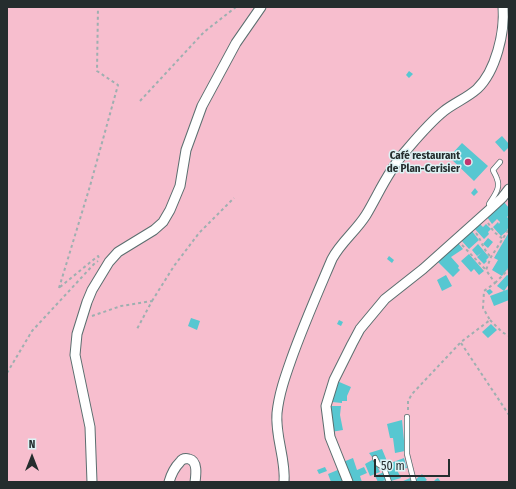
<!DOCTYPE html>
<html>
<head>
<meta charset="utf-8">
<style>
  body { margin:0 }
  #map { position:relative; width:516px; height:489px; overflow:hidden; background:#ddf3f5; font-family:"Fira Sans Condensed",sans-serif }
  canvas { display:block }
  .frame { position:absolute; inset:0; border:8px solid #252d2e; pointer-events:none }
  .north { position:absolute; left:12px; top:437px; width:40px; height:40px; -webkit-text-stroke:3px #ddf3f5; paint-order:stroke; rotate:0deg; font-size:11px; font-weight:700; line-height:16px; text-align:center; color:#252d2e }
  .north::after { content:''; display:block; margin:auto; width:14px; height:18px; background:#252d2e; clip-path:polygon(50% 0,100% 100%,50% 72%,0 100%) }
  .scale { position:absolute; left:374px; top:459px; width:76px; height:18px; box-sizing:border-box; border:2px solid #252d2e; border-top:0; padding-left:5px; font-size:12px; line-height:14px; white-space:nowrap; color:#252d2e; -webkit-text-stroke:3px #ddf3f5; paint-order:stroke }
</style>
</head>
<body>
<div id="map">
<canvas width="516" height="489"></canvas>
<div class="frame"></div>
<div class="north">N</div>
<div class="scale">50 m</div>
</div>
<script>
const ctx = document.querySelector('canvas').getContext('2d');
ctx.lineJoin = 'round';
function fill(path, color) {
  ctx.fillStyle = color;
  ctx.fill(path, 'evenodd');
}
function stroke(path, color, width, dash) {
  ctx.strokeStyle = color;
  ctx.lineWidth = width;
  ctx.lineCap = dash ? 'butt' : 'round';
  ctx.setLineDash(dash || []);
  ctx.stroke(path);
}
function drawText(font, color, halo, rows, align = 'center') {
  ctx.font = font + ' "Fira Sans Condensed",sans-serif';
  ctx.lineWidth = 3;
  ctx.setLineDash([]);
  ctx.textBaseline = 'middle';
  ctx.strokeStyle = halo;
  ctx.fillStyle = color;
  for (const [text, x, y, turn = 0] of rows) {
    ctx.save();
    ctx.translate(x, y);
    ctx.rotate((+turn || 0) * Math.PI / 180);
    ctx.textAlign = isNaN(turn) ? turn : align;
    if (halo) ctx.strokeText(text, 0, 0);
    ctx.fillText(text, 0, 0);
    ctx.restore();
  }
}
fill(new Path2D(`
  M7,7h502v475h-502z`), '#f7bece');
fill(new Path2D(`
  M409,71l4,3 -4,4 -3,-3z
  M502,136l7,8v3l-5,5 -9,-10z
  M462,143l26,23 -14,15 -25,-24z
  M475,188l3,4 -4,4 -3,-3z
  M504,202l5,6v7l-2,2 2,2v6l-2,6 -6,5 -8,-9 5,-5 1,2 1,-2 -3,-3 -5,5 -5,-7z
  M480,224l3,3 3,-3 5,5 -3,3 1,2 -5,5 -10,-11z
  M471,230l8,10 -10,9 -8,-9z
  M509,232l-1,21 1,14 -7,9 -10,-6 6,-10 -4,-2z
  M488,238l5,4 -5,6 -5,-4z
  M458,243l5,6 -12,8 8,9 -1,2 2,2 -7,7 -16,-16z
  M478,244l11,13 -3,3 1,1 -3,3 -7,-7 4,-4 -4,3 -5,-6z
  M469,254l15,17 -5,4 -5,-6 -3,3 -10,-11z
  M389,256l5,4 -2,3 -5,-4z
  M446,275l6,11 -10,5 -5,-11z
  M507,275l2,1v8l-5,7 -7,-5z
  M490,289l3,3 -4,3 -3,-4z
  M509,289v11l-15,6 -4,-10z
  M191,318l9,3 -3,9 -9,-4z
  M339,320l4,2 -2,4 -4,-2z
  M491,324l6,6 -9,8 -6,-6z
  M337,381l14,6 -4,9v5h-5v2l-10,-1 1,-9z
  M329,406h12l-1,9 3,15 -12,2z
  M402,420l3,31 -10,2 -2,-15h-3l-3,-14z
  M382,449l5,12 -8,3 -3,-8 -4,1 -3,-4z
  M353,458l4,12 7,-3 3,6 -7,3 2,6h-11l-8,-20z
  M404,458l3,10 -10,2 4,8 -10,3 -4,-10 3,-1 -2,-6z
  M374,459l6,13 -10,4 -5,-12z
  M325,467l2,4 -8,3 -2,-4z
  M340,469l6,13h-15l-3,-8z
  M384,472l3,8 -9,2 -3,-6z
  M422,474l5,6 -3,2h-8l-1,-2z
  M410,478l1,4h-10z
  M438,478l3,4h-8l3,-3z`), '#57c7d1');
const service = new Path2D(`
  M491,209l-2,-5c5,-8 12,-16 8,-25 -1,-4 -3,-6 -4,-9l7,-8
  M407,417v37l7,28
  M375,458l3,6 6,4 5,14`);
const minor = new Path2D(`
  M92,482l-2,-55 -15,-72 2,-21 10,-32 5,-12 17,-28 9,-10 36,-22 9,-8 7,-12 10,-24 6,-36 16,-44 34,-63 25,-36
  M169,482c2,-7 6,-15 11,-20 2,-3 5,-4 9,-3 9,2 7,16 6,23
  M284,482c2,-23 -9,-45 -7,-69 2,-19 8,-36 14,-53 12,-34 27,-68 41,-101 9,-17 24,-28 34,-44 12,-20 22,-44 38,-62 12,-14 25,-30 40,-42 10,-8 23,-13 33,-22 19,-18 28,-57 26,-82
  M348,482l-18,-45 -4,-31 8,-26 18,-36 8,-15 25,-30 38,-30 66,-59 13,-12 7,-9`);
stroke(service, '#5b6e6f', 6);
stroke(minor, '#5b6e6f', 11);
stroke(new Path2D(`
  M140,101l64,-69 32,-25
  M488,223l6,9 9,7
  M476,233c6,8 7,17 15,24
  M462,245l24,25
  M495,283l14,-14
  M60,287l38,-31 2,4
  M59,288l31,-102 28,-101 -21,-14 1,-64
  M152,301l22,-35 25,-33 35,-35
  M92,316l29,-10 31,-5 -15,28
  M490,320l12,12 7,4
  M461,343l48,72
  M7,373l25,-42 62,-67 4,-3
  M408,410v-9l4,-7 49,-52 29,-22 -7,-12 1,-17 11,-8 -9,-13 5,-13 18,-28`), '#9eafb0', 2, [3, 3]);
stroke(service, '#fff', 4.5);
stroke(minor, '#fff', 9);
for (const [x, y, r, color] of [
  [468,162,4,"#c2376f"]
]) {
  const dot = new Path2D();
  dot.arc(x, y, r, 0, 2 * Math.PI);
  ctx.fillStyle = color;
  ctx.fill(dot);
  stroke(dot, '#ddf3f5', 1.5);
}
drawText('bold 11px', '#252d2e', '#ddf3f5', [
  ["Café restaurant",460,156],
  ["de Plan-Cerisier",460,169]
], 'right');
</script>
</body>
</html>
